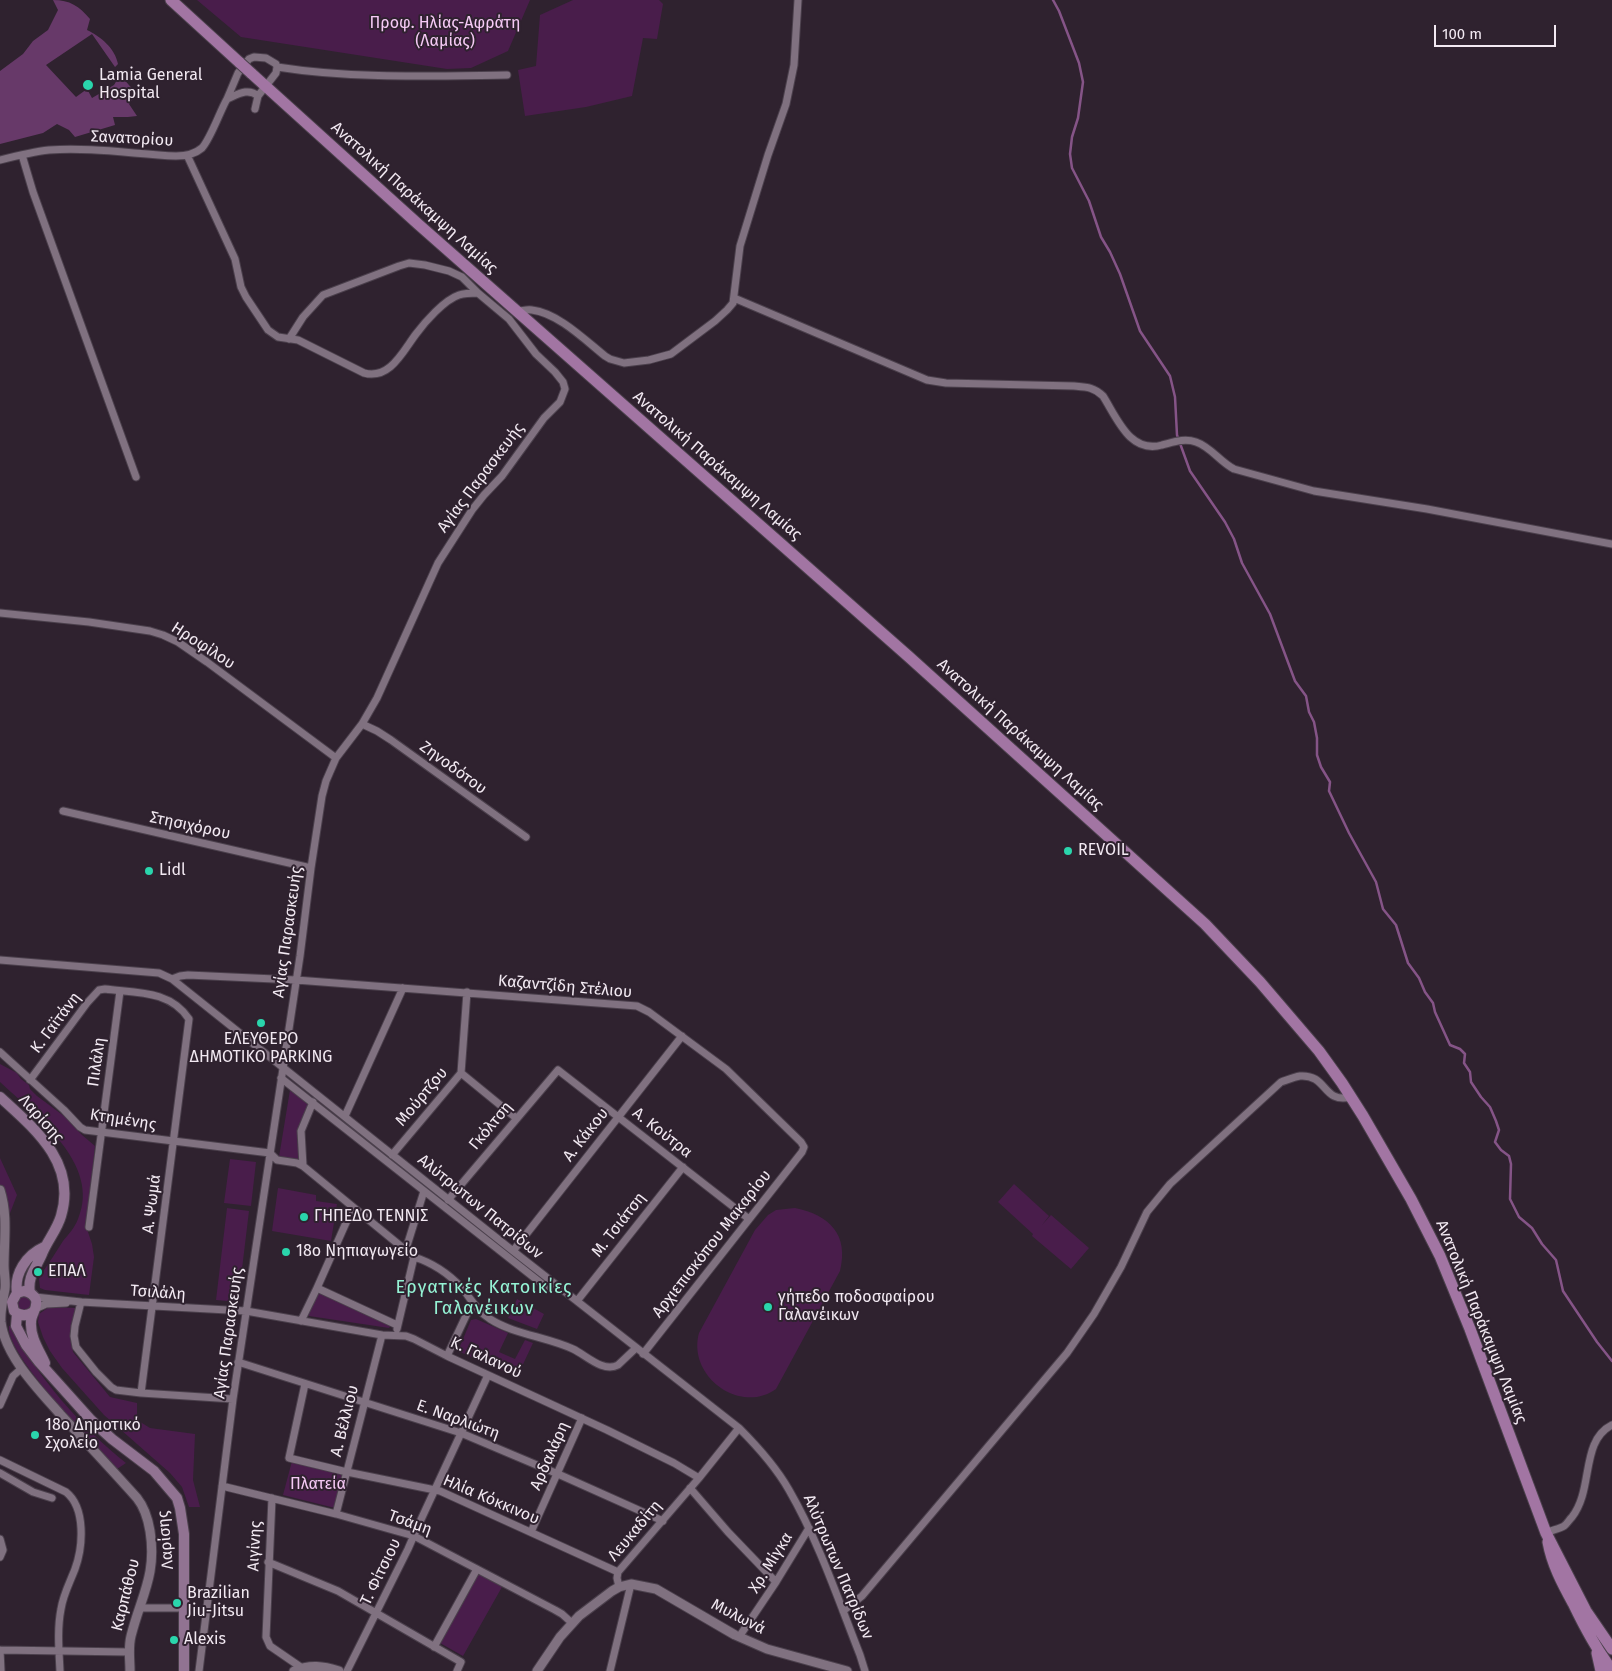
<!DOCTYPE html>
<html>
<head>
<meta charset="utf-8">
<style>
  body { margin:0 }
  #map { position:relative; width:1612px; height:1671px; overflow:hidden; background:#2f222f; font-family:"Fira Sans",sans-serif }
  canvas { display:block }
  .scale { position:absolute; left:1434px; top:25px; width:122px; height:22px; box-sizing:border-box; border:2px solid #f2e9f2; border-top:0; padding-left:6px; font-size:15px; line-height:18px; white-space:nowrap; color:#f2e9f2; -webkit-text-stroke:4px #2f222f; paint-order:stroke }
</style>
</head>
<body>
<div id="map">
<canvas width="1612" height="1671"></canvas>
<div class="scale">100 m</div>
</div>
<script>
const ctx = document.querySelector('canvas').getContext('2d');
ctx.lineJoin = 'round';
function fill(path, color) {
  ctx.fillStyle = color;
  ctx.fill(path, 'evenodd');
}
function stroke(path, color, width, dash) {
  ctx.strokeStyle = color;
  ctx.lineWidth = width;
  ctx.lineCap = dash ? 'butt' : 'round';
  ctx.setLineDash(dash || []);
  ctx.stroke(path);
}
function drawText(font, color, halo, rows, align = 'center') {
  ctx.font = font + ' "Fira Sans",sans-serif';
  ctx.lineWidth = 4;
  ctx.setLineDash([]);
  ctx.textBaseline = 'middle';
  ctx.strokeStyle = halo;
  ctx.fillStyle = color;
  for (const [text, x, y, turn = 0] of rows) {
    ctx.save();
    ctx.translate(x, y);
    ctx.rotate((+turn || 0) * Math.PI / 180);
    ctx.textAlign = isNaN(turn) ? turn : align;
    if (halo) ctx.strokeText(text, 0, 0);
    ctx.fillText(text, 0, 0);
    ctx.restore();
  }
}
fill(new Path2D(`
  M197,0h333l-22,51 -37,17 -24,1 -206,-32z
  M573,0h86l4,4 -6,35 -14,-1 -11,58 -46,11 -61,9 -7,-46 18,-4 4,-51z
  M0,1064l17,9 4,6 8,6 1,4 7,7 27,20 18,19 13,11 -9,80 6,18 2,13 -5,38 -44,-5 -5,-2 -1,-9 3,-6c7,-10 14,-21 21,-32 6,-7 12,-14 15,-22 24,-55 -44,-105 -78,-137z
  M290,1090l19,14c-12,22 -12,32 -10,57l-20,-4z
  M0,1158l17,37 -17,44z
  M230,1159l26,3 -5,44 -27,-3z
  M1014,1184l35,32 -7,9 9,-10 38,33 -18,21 -39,-33 1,-2 -35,-32z
  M278,1188l38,7v6l21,3 -6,37 -59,-10z
  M227,1208l22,3 -11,91 -22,-2z
  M795,1208c35,7 54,27 45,63l-64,118c-36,26 -89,-13 -77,-56l56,-103 13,-15 8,-5z
  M322,1293l69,32 -2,3 -80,-12 -1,-3 8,-18z
  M28,1295l5,10 -4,6h-11l-2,-13 2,-2z
  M517,1299l27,15 -7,15 -29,-11z
  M49,1307l27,1 -5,23 2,21 37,45 27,6v17l13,8 45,6 -2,46 7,27h-11l-7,-20 -12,-14 -66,-58 -42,-47 -12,-17 -7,-14 -5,-15 1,-8z
  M476,1319l32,14 -9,19 16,7 10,-19 8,3 -16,34 -59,-26 13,-31z
  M9,1326h3c22,48 72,104 114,137l-9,6c-21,-23 -113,-116 -108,-143z
  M292,1461l51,12 -8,35 -52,-13z
  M478,1574l24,13 -39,69 -23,-13z`), '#491d4b');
fill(new Path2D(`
  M53,0c17,0 26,6 37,19l-3,11c14,7 28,18 31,34l-3,3 -23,-33 -46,31 30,32 11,-8 5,9 22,-13 6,-10 17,19 -8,10 8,12 -9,1h-15l2,8 -40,12 -6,-7 -12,-6 -14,9 -43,11v-73l23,-17 10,-13 15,-11 10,-20z`), '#673969');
stroke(new Path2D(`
  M1053,0l6,11 20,52 4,19 -5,36 -6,19 -2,17 2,14 17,33 12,36 9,15 10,22 20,57 30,45 5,21 2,38 13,36 35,51 9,17 8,24 28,51 25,67 11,15 3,16 5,10 3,16v17l4,12 9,15 -1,9 20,42 27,49 7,27 13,16 12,38 11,15 6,14 8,11 2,9 15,33 10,4 5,5 -1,9 6,9 1,10 10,15 9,10 6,14 3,9 -4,12 6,8 8,6 2,8 -1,35 9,18 13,11 10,16 14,16 7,31 34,51 15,19`), '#855487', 2.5);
const minor = new Path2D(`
  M227,99l11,-26 11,-14 5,-2 12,1 10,6 1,3c76,12 154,9 230,8
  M255,109l3,-13 18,-23 1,-6
  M22,155l11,37 103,285
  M187,155l48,104 6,28 5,10 22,33 10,7 20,3 66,33c26,7 39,-22 52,-39 9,-12 28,-34 43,-39 6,-2 13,-2 19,-2
  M0,160c16,-4 32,-8 49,-10 42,-3 85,4 127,6 9,0 19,-2 26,-8 9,-10 18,-37 25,-49 10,-4 21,-12 31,-3
  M734,298l193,82 19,3 128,3c12,1 20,1 29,10 14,22 27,58 59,49 12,-3 22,-7 34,-3 15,5 24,20 38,27l80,22 113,18 185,35
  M517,311c5,0 10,-2 15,-1 26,3 53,30 73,46l5,3 14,4 25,-3 22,-6 44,-33 12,-11 6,-7 7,-57 28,-91 18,-51 8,-39 4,-65
  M0,613l89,9 61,9 13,4 15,7 29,20 129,96
  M362,724l15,7 14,9 135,97
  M63,811l248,57
  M0,960l159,13 13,6 341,272 226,177c18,18 37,39 50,62 30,52 49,109 71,165l5,16
  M172,979l8,-3 8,-1 108,5 341,26 12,6 77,57 75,73 3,5 -2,5 -159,202
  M0,1052l64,58 16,17 5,3 185,23 7,7 20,3 6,3 111,91c19,6 34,16 48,31 9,11 15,23 28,31 23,15 57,18 83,30 13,6 30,24 45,16l18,-17
  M461,1073l55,45
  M281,1078l265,209
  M30,1080l57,-77 12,-13 6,-1c31,4 65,1 84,30l-48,374
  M345,1116l58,-128
  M392,1155l69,-82 6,-81
  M303,1166l-2,-35 12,-29
  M448,1200l110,-130 191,149
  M353,1207l-36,81 80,37
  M89,1227l31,-236
  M406,1249l18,-58
  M513,1251l169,-215
  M35,1297l46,5 165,9 136,24 24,1 8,3 33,17 160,74 67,33 25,15
  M577,1301l106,-134
  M81,1302l-6,24 -1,10 2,11 20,25 15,15 5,3 25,3 92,6
  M35,1309l11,-5 20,-1
  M301,1321l16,-33
  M397,1329l17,-72
  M447,1356l25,-53
  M238,1362l223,71 97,41 105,47
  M305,1384l-16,74 58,14 93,19 178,81
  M0,1405l13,-29 9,-8
  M0,1460l66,32c20,16 17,55 9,77 -5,13 -12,26 -14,40 -4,20 -2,42 -1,62
  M0,1473l33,19 19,6
  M222,1486l114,28 78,22 141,74 7,4 10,9
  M690,1488l38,44 48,50
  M272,1498l-6,139 4,9 32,22
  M336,1514l46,-179
  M531,1532l51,-114
  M1546,1533c6,-3 13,-4 18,-7 3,-2 5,-6 8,-9 22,-28 8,-76 40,-92
  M0,1539l3,11 -3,7
  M268,1562l70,29 123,71 -4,9
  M619,1587l-2,-9 1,-6 81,-94 40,-50
  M141,1608h43
  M843,1611l19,-15 205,-243 27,-39 27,-47 26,-55 23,-28 111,-102c6,-2 13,-5 19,-6 28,-2 22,28 51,21
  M739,1637l37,-55 33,-54
  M434,1647l43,-78
  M0,1650l129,2
  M0,1650l1,21
  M199,1671l34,-272 67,-443 11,-88 11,-72 4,-15 10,-23 26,-34 15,-26 61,-135 34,-53 12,-15 18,-19 42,-58 16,-16 5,-13 -2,-7 -8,-10 -19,-18 -27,-35 -31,-26 -16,-16 -13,-6 -24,-6 -16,-2 -10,3 -76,29 -20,22 -14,22
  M347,1671l61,-122 10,-23 70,-151
  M610,1671l21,-87`);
const tertiary = new Path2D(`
  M0,1190c8,25 4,50 4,76 0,7 2,15 1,23 -2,11 -5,22 -4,33 4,34 38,68 59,92 26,28 52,56 77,84 8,10 11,21 13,33 7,44 -9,65 -19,105 -3,12 -1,23 -1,35
  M294,1671c16,-7 29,-5 45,0
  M537,1671l23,-34 19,-21 33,-25 7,-4 12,-3 25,5 79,46 32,14 80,22`);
const secondary = new Path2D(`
  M0,1097c35,32 77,66 61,119 -4,14 -14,25 -19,38 -6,14 -15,23 -12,39
  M17,1293c-3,-19 9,-38 27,-46
  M33,1312c-7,5 -13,4 -19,-1l-2,-9 5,-9 7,-2c5,1 10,3 12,9 2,8 -5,14 -5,22 -1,15 8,28 14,41
  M17,1314l-1,12 10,19 13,17 52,58 21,19 42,32 23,27 3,10 4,26v137`);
const primary = new Path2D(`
  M171,0l69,63
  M251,73l167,151 490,432 297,268 55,58 59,69 23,32 21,33 48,83 29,57 30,73 76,204 40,78 26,38
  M1548,1542c4,22 14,41 25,61 11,23 23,46 39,67
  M1597,1653l4,18`);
stroke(minor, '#4b404c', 9);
stroke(tertiary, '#4b404c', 11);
stroke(secondary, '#4b404c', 12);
stroke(primary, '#4b404c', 13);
stroke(minor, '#807180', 7);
stroke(tertiary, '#807180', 9);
stroke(secondary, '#917392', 10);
stroke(primary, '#a275a3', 11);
const primaryBridge = new Path2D(`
  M240,63l11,10`);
stroke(primaryBridge, '#4b404c', 13, []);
stroke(primaryBridge, '#a275a3', 11);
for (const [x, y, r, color] of [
  [88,85,6,"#2ad5ac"],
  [1068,851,5,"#2ad5ac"],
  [149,871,5,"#2ad5ac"],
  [261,1023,5,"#2ad5ac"],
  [304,1217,5,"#2ad5ac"],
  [286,1252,5,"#2ad5ac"],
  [38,1272,5,"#2ad5ac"],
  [768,1307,5,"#2ad5ac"],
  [35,1435,5,"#2ad5ac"],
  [177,1603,5,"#2ad5ac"],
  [174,1640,5,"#2ad5ac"]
]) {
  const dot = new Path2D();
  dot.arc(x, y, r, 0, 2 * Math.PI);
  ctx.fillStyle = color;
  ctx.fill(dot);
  stroke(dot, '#2f222f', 2);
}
drawText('16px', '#f6caf6', '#2f222f', [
  ["Προφ. Ηλίας-Αφράτη",445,24],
  ["(Λαμίας)",445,42],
  ["Πλατεία",318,1485]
]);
drawText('16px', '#f2e9f2', '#2f222f', [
  ["Lamia General",99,76],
  ["Hospital",99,94],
  ["REVOIL",1078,851],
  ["Lidl",159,871],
  ["ΕΛΕΥΘΕΡΟ",261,1040,"center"],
  ["ΔΗΜΟΤΙΚΟ PARKING",261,1058,"center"],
  ["ΓΗΠΕΔΟ ΤΕΝΝΙΣ",314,1217],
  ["18ο Νηπιαγωγείο",296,1252],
  ["ΕΠΑΛ",48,1272],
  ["γήπεδο ποδοσφαίρου",778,1298],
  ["Γαλανέικων",778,1316],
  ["18ο Δημοτικό",45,1426],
  ["Σχολείο",45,1444],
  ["Brazilian",187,1594],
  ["Jiu-Jitsu",187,1612],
  ["Alexis",184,1640]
], 'left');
drawText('16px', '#f2e9f2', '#2f222f', [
  ["Σανατορίου",132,139,3],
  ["Ανατολική Παράκαμψη Λαμίας",414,198,42],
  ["Ανατολική Παράκαμψη Λαμίας",717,466,41],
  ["Αγίας Παρασκευής",481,478,-53],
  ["Ηροφίλου",203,646,33],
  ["Ανατολική Παράκαμψη Λαμίας",1020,735,42],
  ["Ζηνοδότου",453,768,36],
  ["Στησιχόρου",190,826,12],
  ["Αγίας Παρασκευής",288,932,-82],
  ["Καζαντζίδη Στέλιου",565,987,5],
  ["Κ. Γαϊτάνη",56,1023,-53],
  ["Πιλάλη",97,1062,-82],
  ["Μούρτζου",422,1097,-50],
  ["Λαρίσης",41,1119,48],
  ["Κτημένης",123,1120,9],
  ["Γκόλτση",491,1126,-50],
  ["Α. Κούτρα",662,1133,38],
  ["Α. Κάκου",586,1135,-52],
  ["Α. Ψωμά",152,1204,-83],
  ["Αλύτρωτων Πατρίδων",480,1207,39],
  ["Μ. Τσιάτση",619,1225,-52],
  ["Αρχιεπισκόπου Μακαρίου",712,1244,-52],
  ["Τσιλάλη",158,1293,4],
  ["Ανατολική Παράκαμψη Λαμίας",1481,1322,68],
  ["Αγίας Παρασκευής",229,1333,-82],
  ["Κ. Γαλανού",486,1358,25],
  ["Ε. Ναρλιώτη",458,1420,20],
  ["Α. Βέλλιου",345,1421,-76],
  ["Αρδαλάρη",550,1456,-66],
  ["Ηλία Κόκκινου",491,1500,23],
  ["Τσάμη",410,1523,20],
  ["Λευκαδίτη",635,1531,-50],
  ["Λαρίσης",166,1540,-95],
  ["Αιγίνης",255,1546,-87],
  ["Χρ. Μίγκα",771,1563,-58],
  ["Αλύτρωτων Πατρίδων",838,1567,67],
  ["Τ. Φίτσιου",381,1572,-64],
  ["Καρπάθου",126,1595,-76],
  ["Μυλωνά",738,1617,27]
]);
ctx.letterSpacing = '1px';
drawText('18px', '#95f3d5', '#2f222f', [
  ["Εργατικές Κατοικίες",484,1288],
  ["Γαλανέικων",484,1309]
]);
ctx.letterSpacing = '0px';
</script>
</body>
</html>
